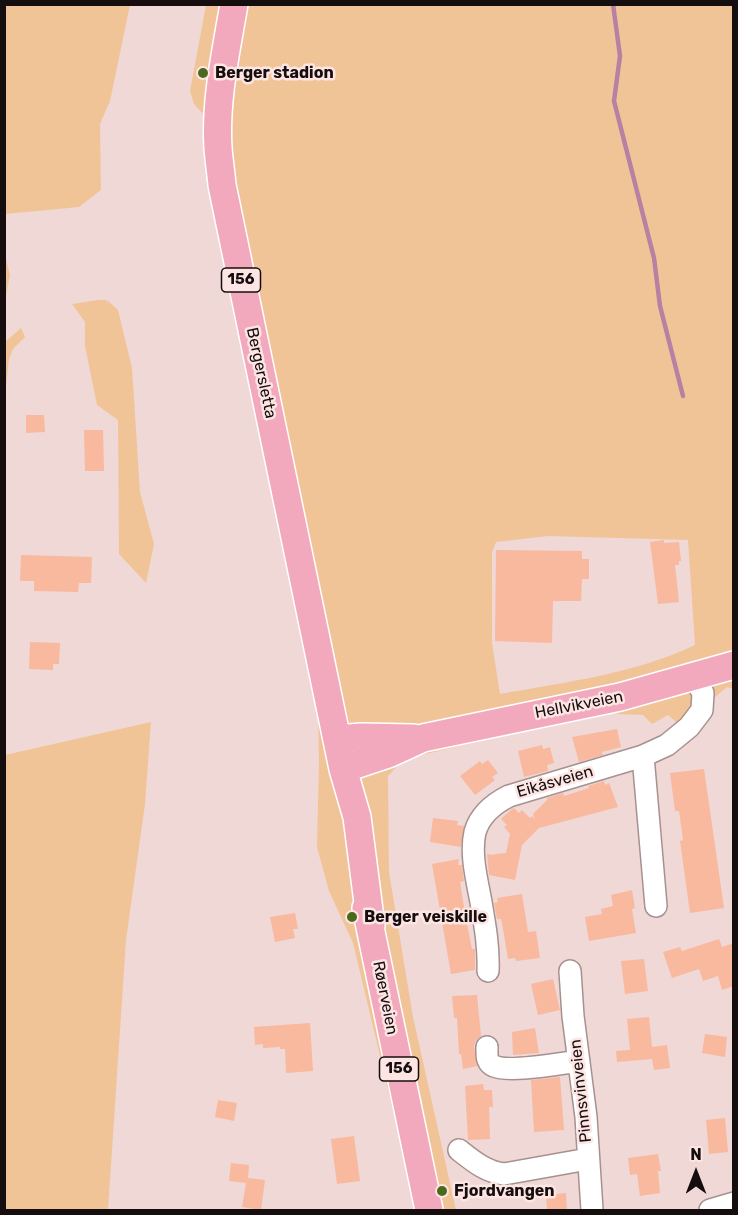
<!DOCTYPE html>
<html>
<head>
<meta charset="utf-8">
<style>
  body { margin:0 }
  #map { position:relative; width:738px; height:1215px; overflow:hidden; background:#efd8d6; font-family:Rubik,sans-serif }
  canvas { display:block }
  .frame { position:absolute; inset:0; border:6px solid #160e0e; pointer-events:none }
  .north { position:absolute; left:666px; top:1143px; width:60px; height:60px; -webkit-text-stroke:4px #fce5e3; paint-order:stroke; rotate:0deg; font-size:16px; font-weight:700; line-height:24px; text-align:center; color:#160e0e }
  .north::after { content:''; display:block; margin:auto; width:21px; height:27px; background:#160e0e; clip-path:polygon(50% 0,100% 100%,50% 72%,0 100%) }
</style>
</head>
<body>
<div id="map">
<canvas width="738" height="1215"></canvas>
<div class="frame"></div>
<div class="north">N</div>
</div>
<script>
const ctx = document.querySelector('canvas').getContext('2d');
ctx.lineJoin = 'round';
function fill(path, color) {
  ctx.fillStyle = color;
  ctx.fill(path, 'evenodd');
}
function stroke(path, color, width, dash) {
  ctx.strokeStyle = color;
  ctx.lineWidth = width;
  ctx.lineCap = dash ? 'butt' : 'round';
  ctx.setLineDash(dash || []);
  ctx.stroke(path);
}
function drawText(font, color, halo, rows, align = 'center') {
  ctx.font = font + ' Rubik,sans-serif';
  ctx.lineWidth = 5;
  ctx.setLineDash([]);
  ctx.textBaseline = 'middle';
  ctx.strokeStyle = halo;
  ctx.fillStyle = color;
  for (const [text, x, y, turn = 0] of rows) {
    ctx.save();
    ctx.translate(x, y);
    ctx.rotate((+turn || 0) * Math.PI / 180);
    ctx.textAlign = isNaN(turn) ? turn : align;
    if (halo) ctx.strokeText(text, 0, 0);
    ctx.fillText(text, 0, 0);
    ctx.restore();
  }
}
fill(new Path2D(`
  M4,5h126l-20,96 -10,23 1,66 -22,17 -74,7z
  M206,5h527v684l-6,-2 -46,39 -13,-11 -16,9 -9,-9 -25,-1 -5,-3 -62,10 -65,19 -82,19 -16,17 1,96 24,145 43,193h-39l-64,-267 -24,-52 -12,-44 2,-85 -1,-57 -112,-588 -12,-13 -4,-13zM548,536l140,4 7,105c-61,29 -129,37 -195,49l-8,-51v-91l4,-10z
  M5,255l5,20 -5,25z
  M98,300h8l2,7 -1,-7 11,10 14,58 8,124 14,52 -8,39 -27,-29 -1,-134 -21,-15 -12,-59v-24l-13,-18z
  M21,328l4,9 -12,12 -4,10 -4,37v-54z
  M151,722l-6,82 -19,136 -18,270h-103v-455z`), '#f1c497');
stroke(new Path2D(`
  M613,4l7,52 -6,45 40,157 6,48 23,90`), '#b880a2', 4.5);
fill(new Path2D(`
  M26,415h18l1,17 -19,1z
  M84,430h19l1,41h-19z
  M664,540v3l15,-1 2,19h-2v4h-4l4,37 -21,2 -8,-62z
  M496,550l86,1v8h7v20h-7l-1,22h-28l-1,42 -57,-2z
  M21,555l71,2 -1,26h-12l-1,9 -44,-1v-10h-14z
  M30,642l30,1 -1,21h-6v6l-24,-1z
  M617,729l4,18 -19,5 1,3 -24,7 -7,-25z
  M542,745l1,4 7,-2 4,16 -7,2 1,6 -24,6 -6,-26z
  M488,760l10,13 -6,4 3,3 -20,15 -15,-19 20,-15 2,3z
  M704,769l20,139 -34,5 -10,-72 3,-1 -4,-29h-4l-5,-38z
  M604,781l1,4 4,-2 9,24 -79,21 -17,17 -7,35 -26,-5 -2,-21 7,1 1,-1 11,-1 4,-19 -6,-7 3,-2 -6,-6 11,-10 2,-1 5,5 3,-3 8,8 2,-2 3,4 -2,-6 14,-14v-2l16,-5 1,3 25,-8 -1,-2z
  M433,818l25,3 -1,4 7,1 -3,21 -31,-5z
  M459,859l-1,6h4l2,16 -4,1 4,25h5l3,16 -5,1 5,25h3v21l-24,4 -19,-110z
  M632,890l3,18 -3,1 4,24 -47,8 -4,-24 17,-3 -1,-5 12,-3 -2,-11z
  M522,894l6,38 8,-1 4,27 -24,3 -1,-3 -7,1 -6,-36 -1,-4h-4l-3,-16 4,-1 -1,-4z
  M295,913l3,16h-5l2,9 -20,4 -5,-25z
  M719,939l3,8 12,-4v43l-12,4 -4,-14 -15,5 -4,-12 -27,9 -9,-26 17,-5 2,4z
  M644,959l4,32 -23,3 -4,-33z
  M553,979l7,31 -22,5 -7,-31z
  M477,995l4,41 -5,4 -2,6 3,20 -14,3 -2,-15h-2l-2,-36h-3l-2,-22z
  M649,1017l3,30 15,-2 3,23 -16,2 -2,-11 -35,3 -1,-11 14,-1 -3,-31z
  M310,1023l3,48 -27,2 -1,-24h-5v-2l-17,1v-4l-8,1 -1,-18z
  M535,1028l4,25 -26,2 -1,-23z
  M705,1034l22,3 -2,20 -23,-4z
  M560,1077l4,53 -30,2 -3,-52z
  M483,1084l1,6h8l1,17h-4l1,32 -22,1 -3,-54z
  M218,1100l19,3 -3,18 -19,-4z
  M725,1118l3,34 -19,2 -3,-34z
  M354,1136l6,45 -23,3 -6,-45z
  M658,1154l3,17h-3l2,22 -20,3 -3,-22 -7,1 -2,-17z
  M231,1163l18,2 -1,13 17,2 -4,30 -19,-3 4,-24 -17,-2z
  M566,1193l1,17h-20l-1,-15z`), '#f8b99e');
const minor = new Path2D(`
  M643,756l13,150
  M488,971c1,-23 -3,-46 -7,-69 -4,-22 -11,-48 -6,-70 5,-17 18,-28 34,-36l134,-40 24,-11 22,-18 13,-17 1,-17 -9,-16
  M570,971l3,45 13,101 6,93
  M487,1047c0,6 -1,14 5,18 13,9 70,-2 87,-4
  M459,1150c14,11 27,22 45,24l84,-15
  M710,1210l24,-7`);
const major = new Path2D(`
  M234,4c-8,48 -19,96 -16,144 1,13 3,25 4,37l121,584 14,48 14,109
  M338,739l23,-2 52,1
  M343,769l45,-15 35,-16 197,-41 114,-32
  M366,908l63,302`);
stroke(minor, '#a7918f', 24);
stroke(major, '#fff', 30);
stroke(minor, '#fff', 21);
stroke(major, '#f2a9be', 27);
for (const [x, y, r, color] of [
  [203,73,6,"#4b691d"],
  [352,917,6,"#4b691d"],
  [442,1191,6,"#4b691d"]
]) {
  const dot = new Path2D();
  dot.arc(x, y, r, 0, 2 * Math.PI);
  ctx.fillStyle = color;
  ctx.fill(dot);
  stroke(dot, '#fce5e3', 2);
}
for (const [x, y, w] of [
  [241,280,39],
  [399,1069,39]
]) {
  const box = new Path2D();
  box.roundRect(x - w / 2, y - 12, w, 24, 4.5);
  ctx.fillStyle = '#fce5e3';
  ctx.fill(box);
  stroke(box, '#160e0e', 1.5);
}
drawText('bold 15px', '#160e0e', null, [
  ["156",241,280],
  ["156",399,1069]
]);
drawText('bold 16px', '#160e0e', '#fce5e3', [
  ["Berger stadion",215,73],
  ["Berger veiskille",364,917],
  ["Fjordvangen",454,1191]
], 'left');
drawText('16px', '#160e0e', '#fce5e3', [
  ["Bergersletta",261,373,78],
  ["Hellvikveien",579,705,-11],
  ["Eikåsveien",555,782,-16],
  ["Røerveien",385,998,79],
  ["Pinnsvinveien",581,1091,-96]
]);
</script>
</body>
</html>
